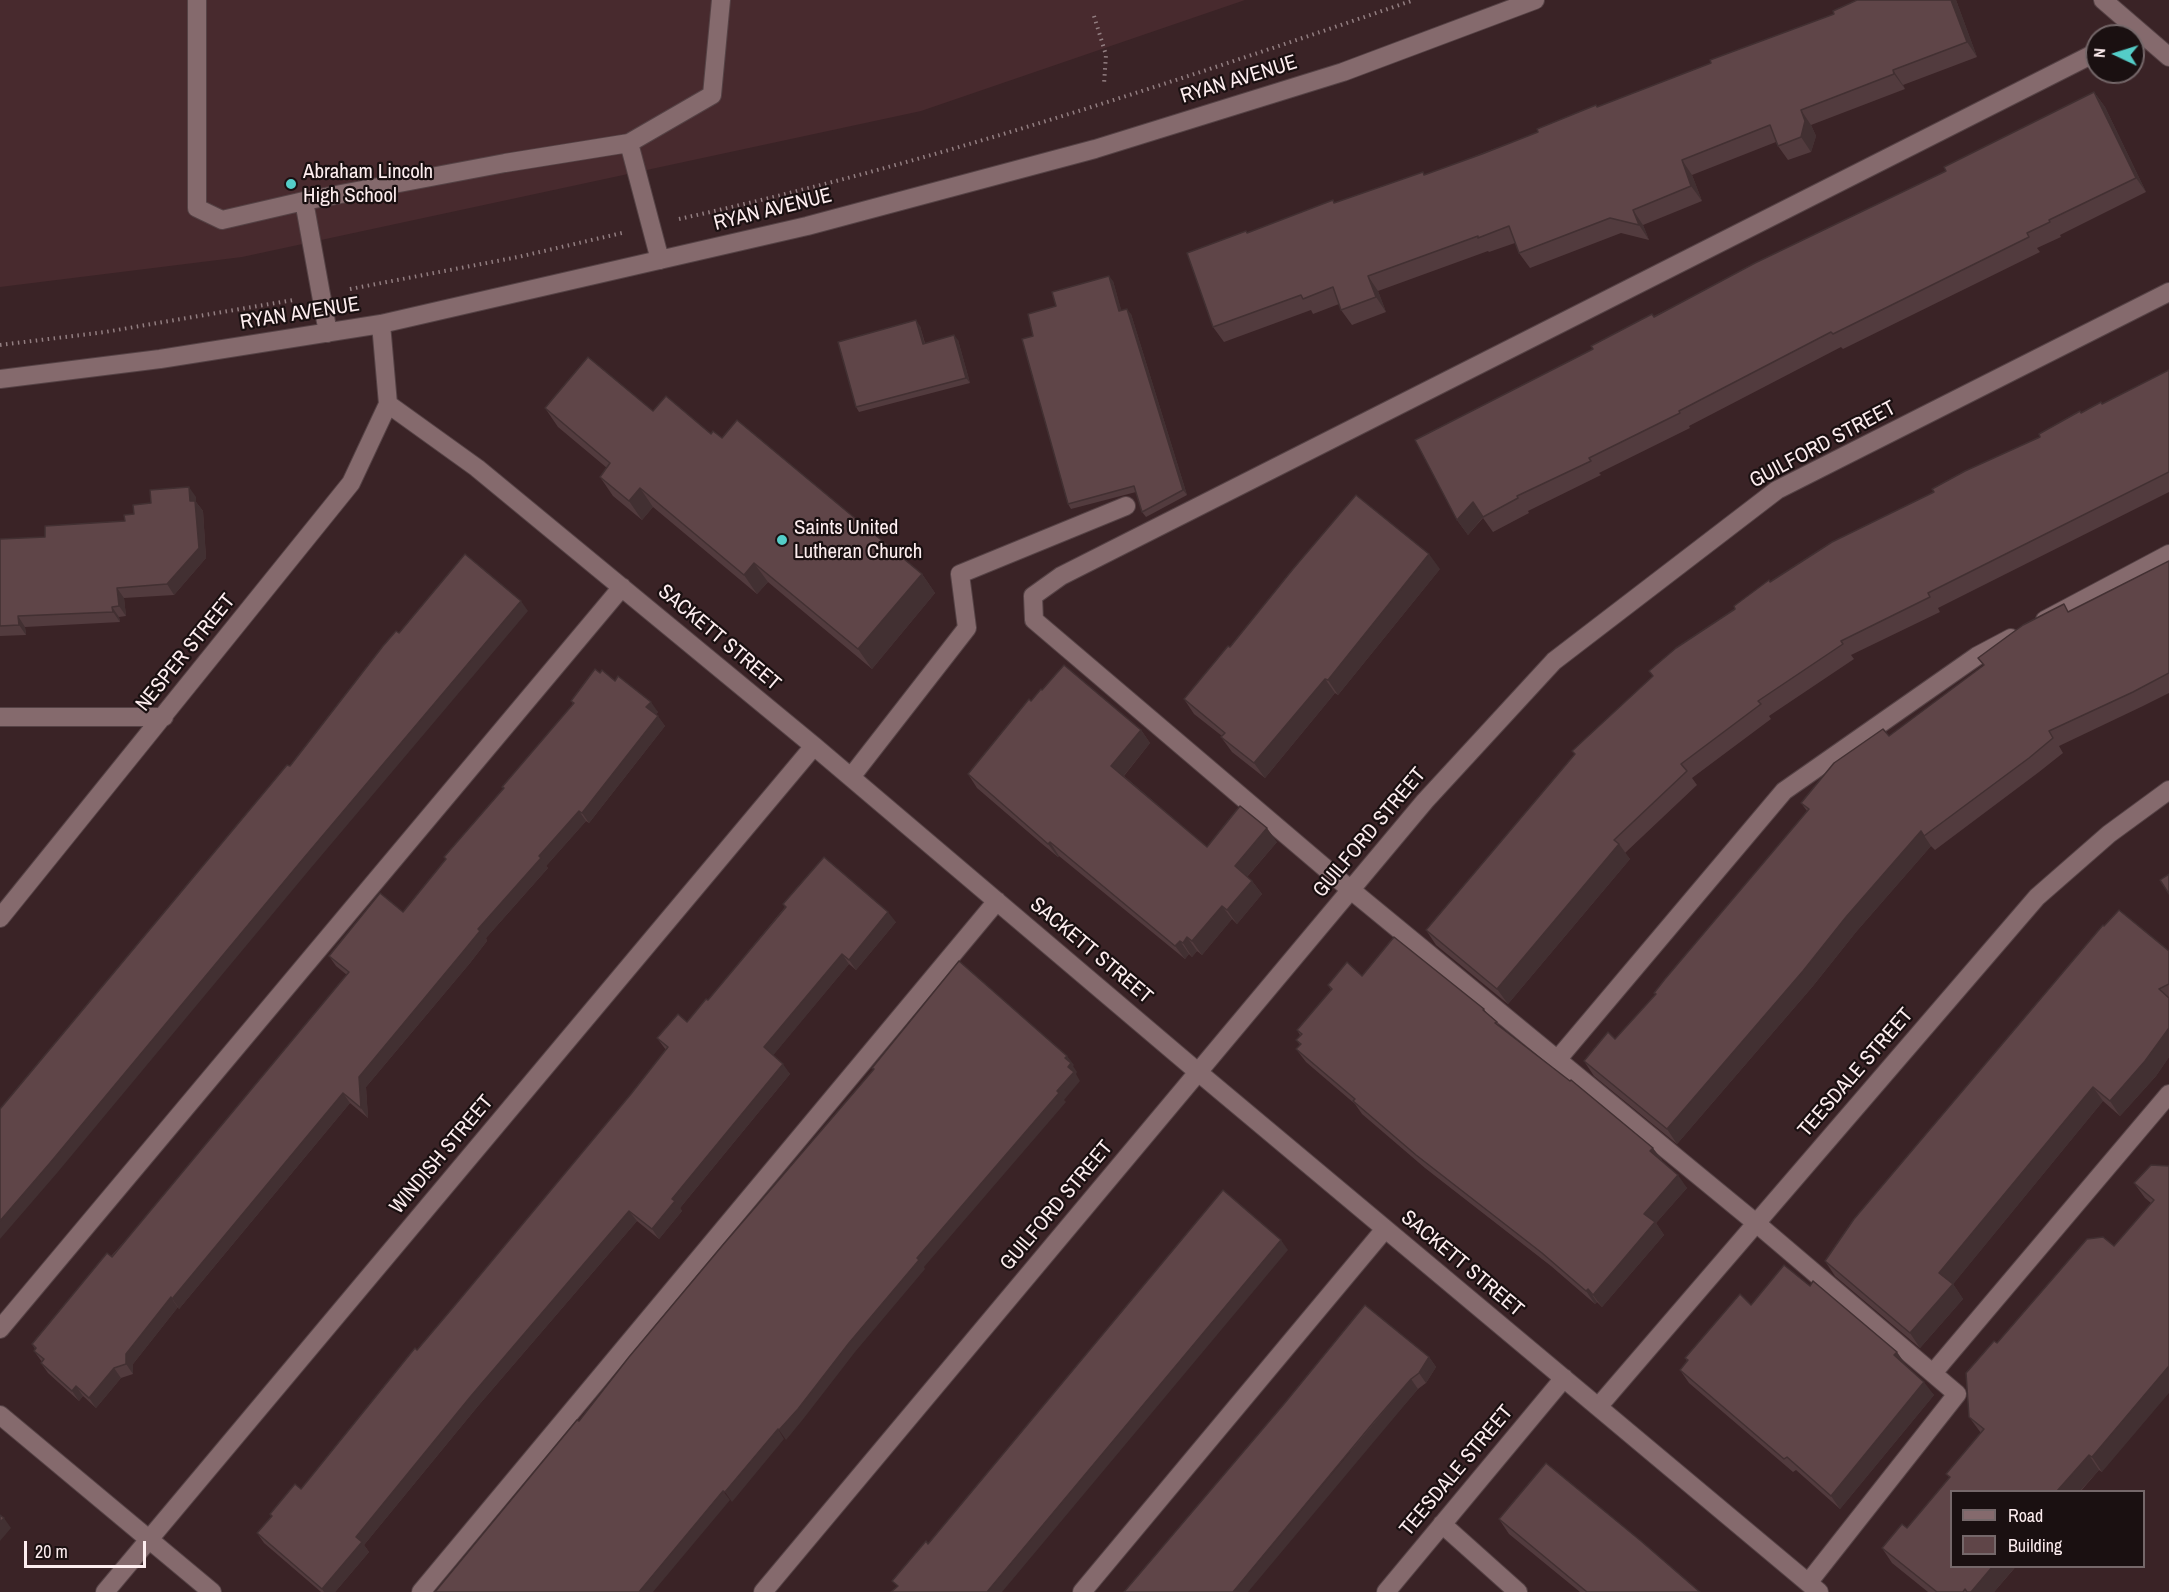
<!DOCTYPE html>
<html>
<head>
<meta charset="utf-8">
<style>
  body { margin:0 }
  #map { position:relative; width:2169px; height:1592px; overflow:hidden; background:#3a2326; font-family:"Archivo Narrow",sans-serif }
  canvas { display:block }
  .legend { position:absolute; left:1950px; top:1490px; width:195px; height:78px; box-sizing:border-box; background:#1a1011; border:2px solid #75686a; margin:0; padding:8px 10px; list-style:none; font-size:18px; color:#fdedef }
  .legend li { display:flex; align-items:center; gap:12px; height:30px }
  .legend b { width:30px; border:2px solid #75686a }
  .north { position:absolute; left:2085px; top:24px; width:60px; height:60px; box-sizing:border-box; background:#1a1011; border:2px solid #75686a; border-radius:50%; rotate:274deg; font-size:16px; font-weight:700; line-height:24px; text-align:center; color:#fdedef }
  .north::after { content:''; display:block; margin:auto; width:21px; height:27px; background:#54cdc8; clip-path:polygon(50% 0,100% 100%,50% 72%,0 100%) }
  .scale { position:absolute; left:24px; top:1541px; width:122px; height:27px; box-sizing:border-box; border:3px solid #fdedef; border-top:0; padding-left:8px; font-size:18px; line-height:21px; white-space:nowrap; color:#fdedef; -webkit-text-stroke:4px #1a1011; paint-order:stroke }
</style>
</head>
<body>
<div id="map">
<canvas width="2169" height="1592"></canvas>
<ul class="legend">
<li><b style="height:8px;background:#856a6d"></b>Road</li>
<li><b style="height:16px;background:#5f4548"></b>Building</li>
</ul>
<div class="north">N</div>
<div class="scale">20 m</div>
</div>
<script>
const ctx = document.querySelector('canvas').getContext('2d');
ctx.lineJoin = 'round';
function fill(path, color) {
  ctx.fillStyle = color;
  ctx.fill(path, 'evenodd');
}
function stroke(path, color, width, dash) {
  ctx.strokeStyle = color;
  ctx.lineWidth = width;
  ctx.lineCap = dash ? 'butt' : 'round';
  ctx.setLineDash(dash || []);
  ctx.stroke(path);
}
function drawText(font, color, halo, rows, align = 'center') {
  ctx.font = font + ' "Archivo Narrow",sans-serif';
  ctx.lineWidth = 4.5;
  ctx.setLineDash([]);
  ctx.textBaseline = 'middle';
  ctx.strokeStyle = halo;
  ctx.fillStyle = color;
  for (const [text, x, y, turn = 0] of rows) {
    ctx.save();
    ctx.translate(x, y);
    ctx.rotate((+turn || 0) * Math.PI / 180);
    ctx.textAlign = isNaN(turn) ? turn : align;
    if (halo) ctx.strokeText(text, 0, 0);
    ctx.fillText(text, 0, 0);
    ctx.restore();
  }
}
fill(new Path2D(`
  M0,0h1245l-324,111 -679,146 -242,30z`), '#482a2e');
const minor = new Path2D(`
  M197,0v208l25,12 82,-19 201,-38 124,-20 83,-48 9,-95
  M2103,0l66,57
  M629,143l31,117
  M304,201l24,132
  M381,324l7,80 89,64 337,278 384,326 621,520
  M0,379l160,-20 221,-35 426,-98 288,-77 248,-77 192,-72
  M2045,620l124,-66
  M0,717h164
  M851,777l116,-149 -7,-54 166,-68
  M0,918l351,-435 37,-79
  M1557,1060l227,-269 193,-135 34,-18
  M0,1329l622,-742
  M1933,1373l236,-279
  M1598,1407l439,-510 72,-63 60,-44
  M0,1415l212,177
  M1442,1524l76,68
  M1808,1583l149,-189 -201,-171 -405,-333 -317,-270 -1,-24 28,-20 1036,-524
  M105,1592l709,-846
  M421,1592l576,-691
  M763,1592l662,-791 129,-140 223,-171 392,-198
  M1082,1592l303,-363
  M1386,1592l178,-214`);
stroke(minor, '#554245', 20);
stroke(new Path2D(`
  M1094,16l12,39 -2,29
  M679,219c250,-55 493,-136 735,-219
  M350,289l168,-32 104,-24
  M0,345l105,-13 188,-32`), '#927e81', 4, [1.5, 4.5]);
stroke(minor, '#856a6d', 18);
fill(new Path2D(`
  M1956,0l21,57 -74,28 2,4 -94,36 5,11 -5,16 -23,8 -10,-14 -2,-4 -84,33 10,26 -59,24 6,15 -28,-7 -91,35 -11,-15 -4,-10 -26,9 -1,-1 -110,40 8,21 -34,13 -11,-15 -2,-6 -26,10 -2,-4 -87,32 -11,-15 34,-94 86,-33 2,3 90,-28 113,-43 59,-25z
  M2094,92l11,15 41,85 -86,43 1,2 -24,11 3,4 -197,97 -2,-2 -152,79 1,2 -91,45 2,2 -73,36 1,2 -36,19 -10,-14 -15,17 -11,-15 197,-204 292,-145z
  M1113,281l8,29 10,4 56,181 -41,22 -4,-5 -6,-20 -65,17 -3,-5 -12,-198z
  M920,326l5,17 33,-3 12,43 -111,29 -3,-5z
  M2169,370v122l-231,116 2,4 -89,43 3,4 -85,57 2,3 -79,59 5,7 -72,68 5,6 -122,145 -72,-59 -10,-15 309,-321 35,-27 164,-90 106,-55 41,-24 21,-9z
  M545,408l108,3 69,27 200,136 13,19 -63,76 -104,-87 -11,12 -104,-87 -11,13 -29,-24 -13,-19 7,-9 -49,-41z
  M196,497v5l7,9 3,47 -32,37 -50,3 2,18 -7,1 1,5 -95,5 1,8 -26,1v-97l45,-2 80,-16 26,-18z
  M2169,561v132l-26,13 -84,40 4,7 -24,19 -104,78 -4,-4 -75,86 -43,54 -136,158 -83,-68 -10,-15 31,-22 41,-45 -2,-1 153,-182 -6,-8 88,-67 180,-124z
  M1440,569l-102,126 -3,-2 -70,85 -33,-26 -11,-15 1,-1 -28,-22 -10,-15 46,-52z
  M600,673l15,8 43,31 -2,2 9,12 -76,97 -3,-2 -40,45 2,2 -62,70 1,3 -17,22 -104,124 2,31 -18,-15 -171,206 -1,-2 -45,57v10l-12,4 -25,30 -13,-12 -4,5 -31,-28 -7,-10 1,-1 -8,-11 1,-2 -3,-5 99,-110 216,-259 -11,-9 -7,-10 74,-44 101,-123 -2,-2 71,-83 -2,-3z
  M1031,701l110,29 9,13 -26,33 83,71 70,-5 -30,35 5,4 10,13 -25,30 -5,-5 -30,36 -5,-4 -5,6 -3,-3 -4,5 -126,-103 -1,1 -17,-14 -64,-55 -9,-14z
  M783,904l113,18 -40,48 -7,-6 -76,91 17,19 -110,134 2,3 -23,28 -22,-18 -159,185 -114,139 5,7 -34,40h-14l-57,-49 -7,-10 14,-16 -1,-3 31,-25 155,-185 175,-210 35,-44 -9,-12 30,-16 21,-22 77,-93z
  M2104,926l65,25v106l-13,19 -36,40 -17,-15 -150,183 10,15 -43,49 -85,-72 -10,-15z
  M1362,976l122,33 5,7 8,6 4,6 161,132v1l25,27 -31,35 8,12 -62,72 -5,-5 -2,2 -44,-38 -126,-98 -63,-54 -7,-10 -49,-42 -10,-13 4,-4 -4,-5 4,-5 -3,-5 34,-40 -3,-5z
  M2169,1166l-67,306 -3,-2 -105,122h-66l-36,-29 -10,-15 25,-20 43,-50 -4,-4 35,-41 -12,-16 28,-74 117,-97 37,-43 -6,-5 -11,-15z
  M1751,1305l155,60 28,30 -94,114 -44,-39 -3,2 -104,-89 -9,-13 7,-9 -2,-3z
  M1429,1357l7,10 -10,16 -8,6 -38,44 -256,159z
  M1499,1519l201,73h-120l-71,-58z`), '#523b3e');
fill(new Path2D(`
  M1951,0h5l21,57 -10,-15z
  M1893,70l10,15 2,4 -11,-15z
  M2094,92l11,15 41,85 -10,-14z
  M1801,110l10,15 5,11 -5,16 -10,-15z
  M1682,160l10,15 10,26 -11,-15z
  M1633,210l10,15 6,15 -10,-15z
  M1109,276l4,5 10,35 -4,-5z
  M1368,276l10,15 8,21 -10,-15z
  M1127,309l4,5 56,181 -4,-5z
  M916,320l4,6 6,23 -3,-5z
  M954,335l4,5 12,43 -4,-5z
  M189,487l7,10v5l7,9 3,47 -32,37 -7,-11 23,-83z
  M640,488l13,19 -11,13 -13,-19z
  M1473,502l10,15 -15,18 -11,-15z
  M1429,554l11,15 -102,126 -10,-15z
  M754,563l14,19 -11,12 -13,-19z
  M922,574l13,19 -63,76 -14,-20z
  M117,588l7,10 2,18 -7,-10z
  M521,601l7,10 -218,258 -253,304 -57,66v-18l303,-362z
  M112,607l7,10 1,5 -7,-10z
  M18,616l7,11 1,8 -7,-10z
  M1325,679l10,14 -70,85 -11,-15z
  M651,702l7,10 -5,5 -7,-10z
  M658,716l7,10 -76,97 -7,-10z
  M1141,730l9,13 -29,36 -10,-13z
  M579,811l7,10 -40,45 2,2 -62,70 1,3 -17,22 -104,124 2,31 -7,-10 -2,-31 119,-148 61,-73z
  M1267,828l10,14 -33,38 -9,-14z
  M1921,831l10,15 -75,86 -43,54 -136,158 -10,-15 179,-212z
  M1050,842l9,14 -1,1 -10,-13z
  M1619,844l11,15 -122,145 -11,-15z
  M1252,881l10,13 -25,30 -10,-14z
  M1222,906l10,13 -30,36 -10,-14z
  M888,912l8,10 -40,48 -7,-10z
  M1187,937l10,14 -5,6 -9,-14z
  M1180,941l9,13 -4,5 -10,-13z
  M842,954l7,10 -78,94 -7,-11z
  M2169,1028v29l-13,19 -36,40 -10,-15z
  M1067,1056l7,9 -1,1 4,6 -1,2 4,7 -16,19 2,2 -142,165 1,2 -70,83 -51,66 -18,22 -7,-10 138,-172 140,-167 8,-33z
  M783,1064l7,10 -110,134 2,3 -23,28 -7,-10 20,-30z
  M2093,1087l10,14 -153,187 -11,-15z
  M343,1093l7,10 -171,206 -7,-10z
  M1653,1148l9,12 -3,4 -9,-13z
  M1678,1175l9,13 -31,35 8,12 -62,72 -9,-12 51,-81z
  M629,1211l8,10 -159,185 -114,139 5,7 -34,40h-11l-2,-3 34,-52 115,-141z
  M1281,1240l7,10 -286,342h-15z
  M1953,1284l10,15 -43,49 -10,-15z
  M1588,1289l9,13 -2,2 -9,-13z
  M171,1297l7,10 -45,57v10l-7,-10v-10z
  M1897,1352l9,13 -12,-10z
  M1429,1357l7,10 -10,16 -7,-10z
  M2169,1366v27l-67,79 -10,-15z
  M114,1368l7,10 -25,30 -7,-10z
  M1411,1379l7,10 -170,203h-15z
  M1924,1382l10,13 -94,114 -9,-13z
  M76,1386l7,10 -4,5 -7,-10z
  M778,1429l6,10 -52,63 -7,-10z
  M2089,1455l10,15 -19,21h-23z
  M723,1491l7,9 -77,92h-14z
  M4,1518l7,10 -11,13v-19z
  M1993,1566h23l-22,26h-23z`), '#423032');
const building = new Path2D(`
  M1857,0h94l16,42 -74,28 1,4 -93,36 4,11 -4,16 -23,9 -8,-21 -88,35 9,26 -58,24 6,15 -29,-7 -91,35 -10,-27 -31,12v-2l-110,40 8,21 -35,13 -8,-23 -30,12 -2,-4 -88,32 -26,-74 59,-22 1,2 86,-33 1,3 89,-31 1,3 58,-21 56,-22 -1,-3 59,-24 1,2 114,-44 -1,-3 124,-46 -1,-3z
  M2094,92l42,86 -87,42 1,2 -23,11 2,4 -196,97 -2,-2 -152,79 1,2 -91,45 2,3 -74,35 1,2 -35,19 -10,-15 -16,18 -42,-80 178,-91 -2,-3 61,-32 2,3 101,-54 191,-92 -2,-4z
  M1109,276l10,35 8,-2 56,181 -41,22 -8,-26 -66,18 -46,-165 11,-3 -5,-22 28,-8 -4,-14z
  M916,320l7,24 31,-9 12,43 -110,29 -18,-65z
  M588,357l65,54 13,-15 45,38 2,-3 9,7 15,-18 185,154 -64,75 -104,-86 -10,12 -104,-87 -11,13 -29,-24 10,-14 -65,-55z
  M2169,370v102l-241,121 2,4 -89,44 2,3 -85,57 3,3 -80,60 6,7 -73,69 5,4 -122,145 -71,-59 149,-176 -3,-3 81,-75 -4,-5 27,-23 59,-39 -1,-3 35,-26 1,2 62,-40 102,-50 -2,-3 33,-18 75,-34 -1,-3 41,-23 1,2 20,-11 1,2z
  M189,487l1,14h5l4,47 -32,36 -50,4 2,18 -7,1 1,5 -95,4 1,9 -19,1v-87l45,-2v-11l80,-5 -1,-6 10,-1 -1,-9 18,-2 -1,-13z
  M1356,495l73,59 -101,126 -3,-1 -71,84 -33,-26 4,-4 -41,-34 44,-53 2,1 63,-78z
  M465,554l56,47 -218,258 -253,304 -50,58v-112l287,-344 3,1 93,-120 13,-15 3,2z
  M2169,561v112l-36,19 -84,39 4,7 -24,20 -105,78 -3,-5 -75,86 -43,54 -136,158 -83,-68 24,-29 7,7 41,-45 -2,-1 11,-14 144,-170 -8,-6 33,-40 49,-34 6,7 95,-71 -6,-7 45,-33 41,-21 4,8z
  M1064,665l77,65 -30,36 96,81 33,-41 27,22 -32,38 17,15 -25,29 -5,-4 -30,35 -5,-4 -4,6 -3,-2 -5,5 -125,-104 -2,2 -17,-15 -63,-55 61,-75 2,2 10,-12 1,1z
  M595,669l5,4 2,-3 13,11 3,-5 33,26 -5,5 12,9 -76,97 -3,-2 -40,45 2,2 -63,71 2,2 -18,22 -103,124 2,31 -18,-15 -171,206 -1,-2 -45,57v10l-12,4 -25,30 -13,-12 -4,5 -31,-28 3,-4 -10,-8 2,-3 -4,-4 75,-91 5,4 19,-23 218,-262 -20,-16 51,-63 23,19 43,-53 -2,-2 60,-69 -2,-1 72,-84 -3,-2z
  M824,857l64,55 -39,48 -7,-6 -78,93 19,17 -111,135 3,2 -23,28 -23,-18 -158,185 -115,141 6,5 -40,47 -65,-56 15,-17 -2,-2 25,-30 6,5 114,-141 2,2 39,-46 175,-210 37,-47 -11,-9 21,-24 9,8 19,-23 2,1 78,-93 -3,-3z
  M2169,874v20l-9,-14z
  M2119,910l50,41v33l-10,5 10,9v30l-24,33 -35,40 -17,-14 -154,186 14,11 -43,49 -85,-72 29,-42 249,-294 1,1z
  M1394,937l90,72 -1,1 14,12 -2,1 75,58 1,-1 82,68 -3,3 28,24 -34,39 11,8 -62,73 -5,-6 -2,2 -44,-38 -126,-98 -63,-54 2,-2 -59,-50 5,-5 -5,-4 6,-6 -5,-4 35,-41 -4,-4 19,-23 15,14z
  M959,961l108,95 -2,2 6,5 -3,4 6,5 -17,19 2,2 -142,165 2,2 -70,83 -51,66 -19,21 -1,-1 -53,63 -2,-1 -84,101h-204l142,-172 2,1 50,-64 93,-111 152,-177 -2,-1z
  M2151,1165l18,1v200l-77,91 -3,-2 -32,36h-105v75h41l-22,26h-4l-2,-3 -2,3h-26l-55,-44 20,-24 5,4 43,-51 -4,-3 38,-45 -15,-12 -3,-44 28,-32 3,2 90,-104 16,-2 11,9 40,-46 -20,-17z
  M1223,1190l58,50 -294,352h-96l7,-6 -6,-5 34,-40 2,3z
  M1784,1265l26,21 3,-5 84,71 -3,3 30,27 -93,114 -44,-39 -3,2 -104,-89 8,-10 -3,-2 55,-64 11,11z
  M1365,1305l64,52 -10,16 -8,6 -38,44 -140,169h-109l160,-188z
  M1546,1463l95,78 59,51h-113l-88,-73z
  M0,1515l4,3 -4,4z`);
fill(building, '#5f4548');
stroke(building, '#423032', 1.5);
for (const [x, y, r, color] of [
  [291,184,6,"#54cdc8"],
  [782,540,6,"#54cdc8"]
]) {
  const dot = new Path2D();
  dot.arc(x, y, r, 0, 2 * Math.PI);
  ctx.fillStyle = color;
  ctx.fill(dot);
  stroke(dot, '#1a1011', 2);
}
drawText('21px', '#fdedef', '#1a1011', [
  ["RYAN AVENUE",1239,80,-17],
  ["RYAN AVENUE",773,210,-14],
  ["RYAN AVENUE",300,314,-9],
  ["GUILFORD STREET",1823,445,-28],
  ["SACKETT STREET",719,638,40],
  ["NESPER STREET",186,653,-51],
  ["GUILFORD STREET",1370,833,-50],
  ["SACKETT STREET",1091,951,40],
  ["TEESDALE STREET",1856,1073,-49],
  ["WINDISH STREET",442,1155,-50],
  ["GUILFORD STREET",1057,1206,-50],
  ["SACKETT STREET",1462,1264,40],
  ["TEESDALE STREET",1457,1471,-50]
]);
drawText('21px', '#fdedef', '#1a1011', [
  ["Abraham Lincoln",303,172],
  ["High School",303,196],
  ["Saints United",794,528],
  ["Lutheran Church",794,552]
], 'left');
</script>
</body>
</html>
